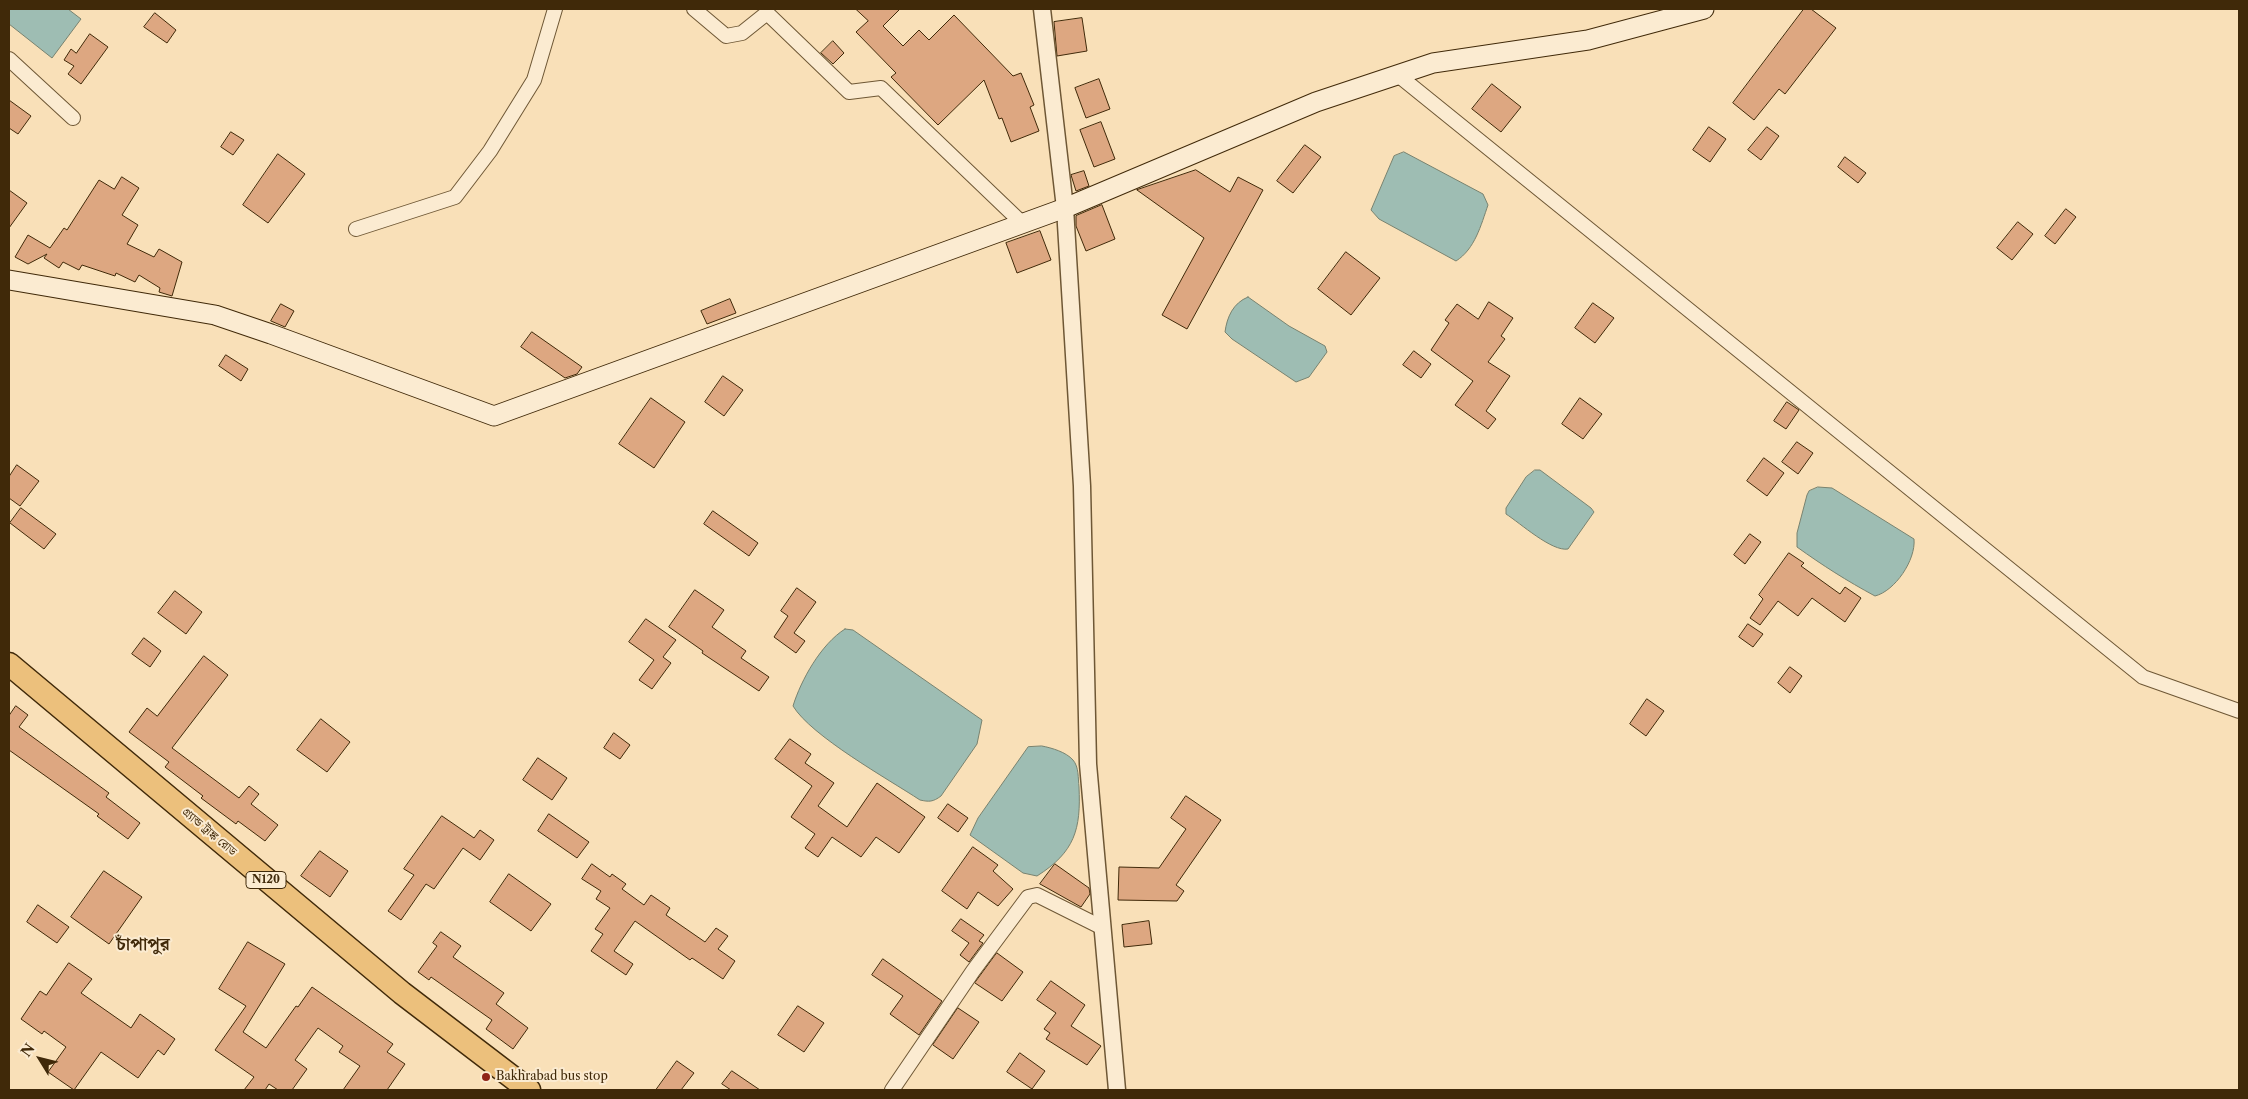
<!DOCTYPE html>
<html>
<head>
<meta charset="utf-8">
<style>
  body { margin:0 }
  #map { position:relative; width:2248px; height:1099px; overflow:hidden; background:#f9e0b8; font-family:"Libre Caslon Text",serif }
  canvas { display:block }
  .frame { position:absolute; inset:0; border:10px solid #402909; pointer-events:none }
  .north { position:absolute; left:15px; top:1034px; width:50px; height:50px; -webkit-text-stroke:4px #fbebd1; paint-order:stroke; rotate:306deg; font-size:14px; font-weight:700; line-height:20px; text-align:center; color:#402909 }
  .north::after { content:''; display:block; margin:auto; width:18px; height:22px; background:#402909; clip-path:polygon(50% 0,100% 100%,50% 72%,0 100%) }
</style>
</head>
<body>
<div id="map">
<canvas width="2248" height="1099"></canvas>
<div class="frame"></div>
<div class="north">N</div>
</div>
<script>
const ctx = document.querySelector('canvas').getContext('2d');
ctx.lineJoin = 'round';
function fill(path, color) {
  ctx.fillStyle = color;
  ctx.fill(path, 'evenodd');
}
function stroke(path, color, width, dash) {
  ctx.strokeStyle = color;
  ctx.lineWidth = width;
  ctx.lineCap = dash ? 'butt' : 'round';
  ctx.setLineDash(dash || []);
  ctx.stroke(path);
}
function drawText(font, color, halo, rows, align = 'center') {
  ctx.font = font + ' "Libre Caslon Text","Noto Serif Bengali",serif';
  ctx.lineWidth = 4;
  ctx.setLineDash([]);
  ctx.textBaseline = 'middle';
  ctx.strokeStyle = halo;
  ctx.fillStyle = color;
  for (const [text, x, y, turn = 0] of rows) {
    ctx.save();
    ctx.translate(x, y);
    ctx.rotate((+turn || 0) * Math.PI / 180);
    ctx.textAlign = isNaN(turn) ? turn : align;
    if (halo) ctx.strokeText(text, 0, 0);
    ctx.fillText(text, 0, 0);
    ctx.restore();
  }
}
const water = new Path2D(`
  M9,9h59l13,10 -29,39 -43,-34z
  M1404,152l79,42 5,11c-7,20 -13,44 -32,56l-77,-42 -8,-9 23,-54z
  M1248,297l41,29 36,20 2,6 -18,25 -13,5 -64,-43 -7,-7c2,-15 8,-29 23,-35z
  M1535,470h5l51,38 3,4 -26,37c-16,3 -48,-26 -62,-35v-6l20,-31z
  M1818,487l14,1 82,51c2,21 -19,52 -39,57 -28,-15 -53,-31 -78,-49v-14l10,-38 2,-4z
  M845,629l8,1 129,90 -5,24 -36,52c-8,6 -12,6 -21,4 -32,-21 -109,-64 -127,-94 8,-26 28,-62 52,-77z
  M1042,746c10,2 24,6 31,14 6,7 5,18 6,27 2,42 -4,65 -42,89l-14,-3 -53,-38 8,-17 50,-71z`);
fill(water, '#9ebdb3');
stroke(water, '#78826f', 1);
const building = new Path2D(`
  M856,9h44l-17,17 20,20 16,-16 10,10 25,-25 59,61 8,-3 13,32 -4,2 9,24 -28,11 -9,-24 -3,1 -15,-39 -46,45 -47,-48 5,-4 -40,-41 12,-11z
  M1804,9h7l25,19 -51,66 -6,-5 -25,31 -21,-17z
  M155,13l21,17 -9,13 -23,-16z
  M1082,18l5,33 -30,5 -3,-34z
  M90,34l18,13 -27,37 -13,-10 6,-8 -10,-6 7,-11 5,4z
  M833,41l11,12 -11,11 -12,-11z
  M1099,79l11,30 -24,9 -11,-30z
  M1492,84l29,23 -20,25 -29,-23z
  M9,100l22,16 -13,18 -9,-6z
  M1101,122l14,37 -21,8 -14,-37z
  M1709,127l17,12 -16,23 -17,-12z
  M1767,127l12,9 -18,24 -13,-10z
  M231,132l13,8 -11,15 -12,-8z
  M1305,145l16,12 -28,36 -16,-12z
  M278,154l27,20 -37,49 -25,-18z
  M1845,157l21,16 -8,10 -20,-16z
  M1196,170l34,22 8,-15 25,13 -76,139 -25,-14 42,-77 -67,-48z
  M1084,171l5,15 -13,5 -5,-16z
  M122,177l17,11 -17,27 16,10 -11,19 27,13 5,-8 23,13 -10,34 -13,-4 1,-4 -21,-13 -4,7 -19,-9 -1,3 -33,-11 -3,5 -16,-8 -4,6 -15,-10 3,-4 -19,10 -13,-7 13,-22 22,13 14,-20 3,2 32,-50 15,9z
  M9,190l18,13 -18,25z
  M1102,205l13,34 -29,12 -10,-25v-10z
  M2066,209l10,8 -21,27 -10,-8z
  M2018,222l15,12 -21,26 -15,-12z
  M1040,231l11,29 -34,13 -11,-30z
  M1346,252l34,26 -29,37 -33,-26z
  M730,299l6,14 -29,11 -6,-13z
  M1489,302l24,16 -12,18 4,3 -17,23 22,14 -24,35 10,8 -8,10 -33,-24 18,-24 -42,-31 18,-27 -4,-3 12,-16 21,15z
  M1593,303l21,15 -19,25 -20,-15z
  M281,304l13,7 -9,16 -14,-6z
  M532,332l50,35 -5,7 -12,4 -44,-31z
  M1414,351l17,13 -10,14 -18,-13z
  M226,355l22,14 -7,12 -22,-15z
  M723,376l20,14 -19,26 -19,-14z
  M651,398l34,24 -31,46 -35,-24z
  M1580,398l22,16 -19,25 -21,-15z
  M1787,402l12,8 -13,19 -12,-8z
  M1797,442l16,11 -15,21 -16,-12z
  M1764,458l20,15 -17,23 -20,-15z
  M17,465l22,16 -19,25 -11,-8v-21z
  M21,508l35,26 -12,15 -34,-26z
  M713,511l45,32 -9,13 -45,-32z
  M1750,534l11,8 -16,22 -11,-9z
  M1789,553l15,10 -3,3 39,28 5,-7 16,11 -16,24 -33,-24 -14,18 -20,-15 -18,24 -10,-7 13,-19 -4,-4z
  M797,588l19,14 -22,31 11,8 -9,12 -22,-16 14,-21 -7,-5z
  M695,590l29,20 -12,17 34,24 -5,7 28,19 -10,14 -57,-38 1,-2 -34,-24z
  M175,591l27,21 -16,22 -28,-21z
  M646,619l30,21 -13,17 8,6 -19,26 -13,-9 15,-20 -25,-18z
  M1748,624l15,10 -10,13 -14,-10z
  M144,638l17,13 -11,16 -18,-13z
  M204,656l24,19 -56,73 67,50 10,-12 10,8 -8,10 27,21 -13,16 -27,-20 -2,3 -35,-26 2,-2 -38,-29 4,-5 -40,-30 18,-24 10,8z
  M1790,667l12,9 -12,17 -12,-10z
  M1647,699l17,12 -18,25 -16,-12z
  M16,706l12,9 -9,12 90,66 -3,4 34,26 -12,16 -31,-23 2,-2 -90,-64v-34z
  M321,719l29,23 -23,30 -30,-22z
  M614,733l16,12 -10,14 -16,-11z
  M790,739l21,15 -6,9 29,20 -16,23 29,21 30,-44 48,34 -26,36 -23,-16 -15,20 -29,-20 -14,20 -13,-9 10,-14 -24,-17 21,-31 -37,-27z
  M538,758l29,20 -15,22 -29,-20z
  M1186,796l35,24 -45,65 8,6 -7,10 -59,-1 1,-33 40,1 27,-39 -15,-11z
  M948,804l20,14 -10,14 -20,-14z
  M549,814l40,28 -12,16 -39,-27z
  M442,816l32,22 6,-8 14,10 -14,20 -17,-12 -29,41 -8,-5 -25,36 -13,-9 26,-36 -10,-6z
  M973,847l25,18 -5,6 20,18 -15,17 -20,-14 -11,17 -25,-18z
  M320,851l28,20 -18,26 -29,-21z
  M592,864l18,13 2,-3 14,10 -4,5 22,16 7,-10 19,13 -4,7 39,27 11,-14 12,8 -10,13 17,12 -12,18 -31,-21 -2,2 -55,-39 -21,30 19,13 -7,11 -35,-24 12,-17 -8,-5 15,-21 -14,-9 5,-8 -19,-12z
  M1055,864l34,24 1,6 -9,13 -41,-23z
  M104,871l38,26 -33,47 -38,-27z
  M509,874l42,30 -20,27 -41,-29z
  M38,905l31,22 -12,16 -30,-21z
  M961,919l23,16 -5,6 4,2 -14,19 -9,-7 9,-12 -17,-12z
  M1149,921l3,23 -28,3 -2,-22z
  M441,932l20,14 -8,11 51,36 -8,11 32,24 -15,21 -27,-20 6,-9 -61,-43 -2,3 -11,-8 19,-26 -4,-3z
  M248,942l37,22 -42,68 23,16 30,-42 2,1 14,-20 81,57 -6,8 18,12 -18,26h-44l17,-24 -21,-14 4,-6 -25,-18 -23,32 12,9 -15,21h-14l-9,-6 -4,6h-21l10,-13 -39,-27 31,-44 -27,-17z
  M997,953l26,19 -21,29 -27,-18z
  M883,959l59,42 -23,34 -29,-21 13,-18 -31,-21z
  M69,963l23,16 -11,14 50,35 9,-14 35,25 -11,16 -6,-5 -20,28 -37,-26 -27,38 -26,-18 18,-25 -22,-16 -2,3 -21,-15 19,-28 6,4z
  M1051,981l34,24 -14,21 30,20 -14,19 -41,-26 4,-6 -6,-4 12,-16 -19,-13z
  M798,1006l26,17 -20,29 -26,-17z
  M958,1008l21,14 -26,37 -20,-14z
  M1020,1053l25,18 -13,18 -25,-17z
  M677,1061l17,12 -13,17h-25z
  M732,1071l28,19h-29l-9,-6z`);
fill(building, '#dda781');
stroke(building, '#402909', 1);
const minor = new Path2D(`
  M694,9l32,27 16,-3 25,-20 82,79 32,-4 142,136
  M9,59l64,59
  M1398,75l745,602 96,34
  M356,229l99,-32 35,-46 44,-71 21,-71
  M892,1090l81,-119 55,-74 9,-2 66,33`);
const tertiary = new Path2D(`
  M1042,9l23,199 17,278 6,278 29,326`);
const secondary = new Path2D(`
  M9,280l206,35 56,19 223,82 571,-208 251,-106 117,-39 155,-23 116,-31`);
const trunk = new Path2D(`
  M9,664l393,329 127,97`);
stroke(minor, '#6e5735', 16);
stroke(tertiary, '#6e5735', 19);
stroke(secondary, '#402909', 21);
stroke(trunk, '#402909', 25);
stroke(minor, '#fbebd1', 14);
stroke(tertiary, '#fbebd1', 16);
stroke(secondary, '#fbebd1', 19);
stroke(trunk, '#ecc07c', 22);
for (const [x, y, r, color] of [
  [486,1077,5,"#8f2418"]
]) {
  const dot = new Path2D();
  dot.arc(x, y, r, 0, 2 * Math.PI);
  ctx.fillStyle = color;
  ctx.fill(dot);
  stroke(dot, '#fbebd1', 2);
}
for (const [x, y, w] of [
  [266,880,40]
]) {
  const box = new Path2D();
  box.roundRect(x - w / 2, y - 8.5, w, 17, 4);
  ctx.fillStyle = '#fbebd1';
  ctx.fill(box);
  stroke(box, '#402909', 1);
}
drawText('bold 11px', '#402909', null, [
  ["N120",266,880]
]);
drawText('12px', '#402909', '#fbebd1', [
  ["গ্র্যান্ড ট্রাঙ্ক রোড",209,832,40]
]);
drawText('12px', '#402909', '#fbebd1', [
  ["Bakhrabad bus stop",496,1077]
], 'left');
drawText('bold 18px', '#402909', '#fbebd1', [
  ["চাঁপাপুর",143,945]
]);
</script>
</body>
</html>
